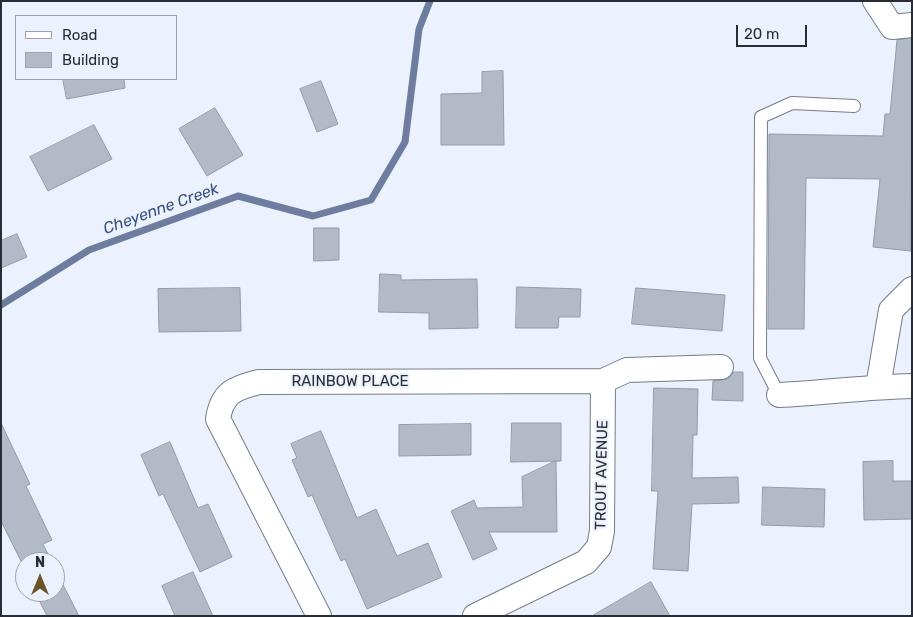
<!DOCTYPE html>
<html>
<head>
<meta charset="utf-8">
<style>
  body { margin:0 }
  #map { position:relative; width:913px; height:617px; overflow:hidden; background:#ebf2fe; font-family:Rubik,sans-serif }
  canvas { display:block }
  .frame { position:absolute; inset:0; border:2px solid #292c32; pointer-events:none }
  .legend { position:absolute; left:15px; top:15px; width:162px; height:65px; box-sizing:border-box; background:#ebf2fe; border:1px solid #9da3ac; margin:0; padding:6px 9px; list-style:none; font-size:15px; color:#292c32 }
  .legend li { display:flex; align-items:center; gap:10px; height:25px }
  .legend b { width:25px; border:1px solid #9da3ac }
  .north { position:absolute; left:15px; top:552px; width:50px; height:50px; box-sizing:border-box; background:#ebf2fe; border:1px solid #9da3ac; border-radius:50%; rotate:0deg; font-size:14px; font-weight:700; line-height:20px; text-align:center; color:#292c32 }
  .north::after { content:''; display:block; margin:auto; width:18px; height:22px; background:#6d5626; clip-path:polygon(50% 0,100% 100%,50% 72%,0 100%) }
  .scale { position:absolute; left:736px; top:25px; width:71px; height:22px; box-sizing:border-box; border:2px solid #292c32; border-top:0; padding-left:6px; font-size:15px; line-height:18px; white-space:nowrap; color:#292c32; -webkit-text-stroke:4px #ebf2fe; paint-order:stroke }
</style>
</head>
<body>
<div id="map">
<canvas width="913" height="617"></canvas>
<div class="frame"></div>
<ul class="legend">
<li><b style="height:6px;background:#fff"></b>Road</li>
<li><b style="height:14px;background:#b2bac8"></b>Building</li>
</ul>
<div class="north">N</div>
<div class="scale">20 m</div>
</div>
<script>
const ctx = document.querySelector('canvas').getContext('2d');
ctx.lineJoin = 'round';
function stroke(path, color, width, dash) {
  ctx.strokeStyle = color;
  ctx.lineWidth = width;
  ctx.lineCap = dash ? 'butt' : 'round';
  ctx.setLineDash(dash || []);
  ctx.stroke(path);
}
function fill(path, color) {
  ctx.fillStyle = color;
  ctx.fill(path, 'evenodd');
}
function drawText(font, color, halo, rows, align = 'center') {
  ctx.font = font + ' Rubik,sans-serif';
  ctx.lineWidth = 4.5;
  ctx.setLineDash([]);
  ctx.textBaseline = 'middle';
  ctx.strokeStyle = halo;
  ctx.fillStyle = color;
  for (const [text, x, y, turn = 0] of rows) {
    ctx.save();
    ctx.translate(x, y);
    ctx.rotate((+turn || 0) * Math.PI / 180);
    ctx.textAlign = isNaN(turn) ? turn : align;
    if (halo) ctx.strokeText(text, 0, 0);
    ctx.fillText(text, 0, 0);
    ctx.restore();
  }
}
stroke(new Path2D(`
  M1,305l88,-55 149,-54 75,20 58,-16 34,-58 14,-113 11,-28`), '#6c7d9f', 7);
const building = new Path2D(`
  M912,39l-1,212 -38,-4 7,-68 -74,-1 -2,151h-36l1,-195 114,2 2,-22h5l7,-74z
  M503,71l1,74h-63v-51l41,-1v-21z
  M63,79h61l1,9 -58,11z
  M321,81l17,43 -21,8 -17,-43z
  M215,108l28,47 -36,21 -28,-47z
  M94,125l18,34 -64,32 -18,-34z
  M314,228h25v32l-25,1z
  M17,234l10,23 -26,11v-27z
  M380,274l21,1v5l76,-1 1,49 -49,1v-16l-50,-1z
  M517,287l64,2 -1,28h-21l-1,11h-42z
  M240,288l1,43 -82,1 -1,-43z
  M636,288l89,7 -3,36 -90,-7z
  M734,372h9v29l-31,-1 1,-19 15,-2z
  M654,388l44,1 -1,46h-4l-1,43 46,-1 1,26 -47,1 -4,67 -35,-2 5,-78h-6z
  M1,423l29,61 -4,2 26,54 -9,4 9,18h-27v7l-24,-48z
  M512,423h49v38l-50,1z
  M471,424v31l-72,1v-31z
  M321,431l36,87 19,-9 21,47 31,-13 14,34 -75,32 -22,-50 -4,2 -29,-66 -4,2 -16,-37 5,-2 -6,-14z
  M170,442l28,66 10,-4 24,53 -32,15 -37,-78 -4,2 -18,-41z
  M556,461l1,71h-68l8,17 -24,11 -22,-49 23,-11 3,8 46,-1 -1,-30z
  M893,461v20h19v38l-48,1 -1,-58z
  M763,487l62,2 -1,38 -62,-2z
  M55,568l2,5 22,43h-32l-9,-18 -2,-6h19z
  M193,572l20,44h-38l-13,-30z
  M651,582l19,34h-78z`);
fill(building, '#b2bac8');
stroke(building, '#939ba8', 1);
const service = new Path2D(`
  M779,395l-19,-37 1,-241 31,-14 62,3`);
const minor = new Path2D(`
  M875,1l17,26 20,-2
  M878,387l13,-77 21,-21
  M779,395c44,-2 88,-8 133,-9
  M319,616l-101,-197c4,-26 16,-31 41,-37l344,-1 24,-11 94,-3
  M475,616l111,-54 13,-15 3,-16 1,-150`);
stroke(service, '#757c8a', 14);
stroke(minor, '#757c8a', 26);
stroke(service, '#fff', 12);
stroke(minor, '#fff', 24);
drawText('15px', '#292c32', '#ebf2fe', [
  ["RAINBOW PLACE",350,382],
  ["TROUT AVENUE",602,475,-89]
]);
drawText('italic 16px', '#33508a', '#ebf2fe', [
  ["Cheyenne Creek",161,209,-20]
]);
</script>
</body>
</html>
